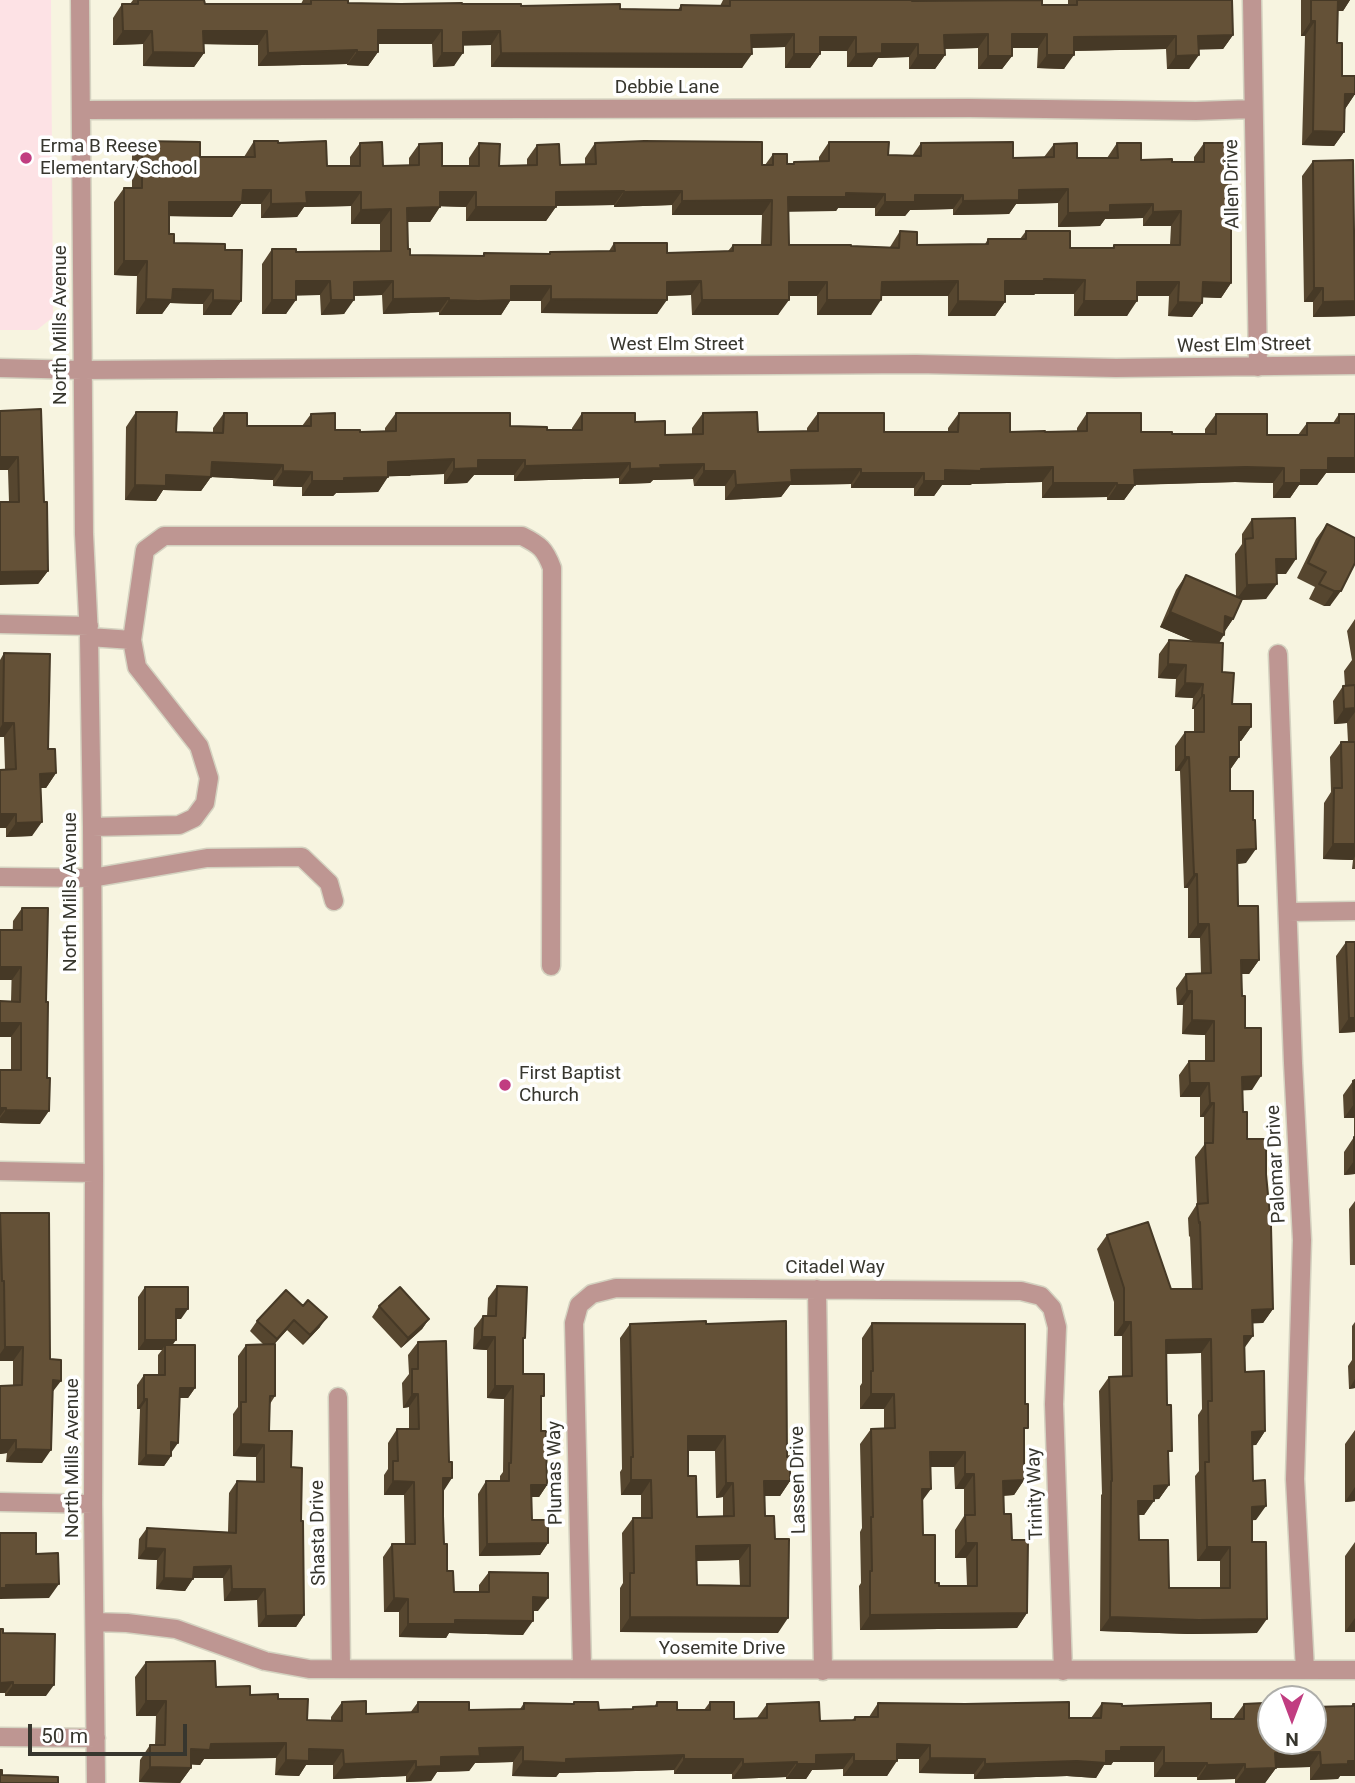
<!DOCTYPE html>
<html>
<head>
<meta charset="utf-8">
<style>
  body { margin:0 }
  #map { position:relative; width:1355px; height:1783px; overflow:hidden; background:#f7f4e0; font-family:Roboto,sans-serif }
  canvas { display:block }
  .north { position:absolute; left:1257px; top:1685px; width:70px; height:70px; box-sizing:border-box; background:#fff; border:2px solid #afafab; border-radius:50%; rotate:180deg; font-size:19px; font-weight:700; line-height:28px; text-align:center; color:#37362e }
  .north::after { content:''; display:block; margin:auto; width:24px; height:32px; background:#c13d81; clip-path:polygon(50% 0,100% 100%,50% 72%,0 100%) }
  .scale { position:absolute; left:28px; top:1724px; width:159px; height:32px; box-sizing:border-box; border:4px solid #37362e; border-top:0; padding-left:9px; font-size:21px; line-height:24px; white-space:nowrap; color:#37362e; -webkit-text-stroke:5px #fff; paint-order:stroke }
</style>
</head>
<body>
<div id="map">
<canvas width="1355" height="1783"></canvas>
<div class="north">N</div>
<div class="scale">50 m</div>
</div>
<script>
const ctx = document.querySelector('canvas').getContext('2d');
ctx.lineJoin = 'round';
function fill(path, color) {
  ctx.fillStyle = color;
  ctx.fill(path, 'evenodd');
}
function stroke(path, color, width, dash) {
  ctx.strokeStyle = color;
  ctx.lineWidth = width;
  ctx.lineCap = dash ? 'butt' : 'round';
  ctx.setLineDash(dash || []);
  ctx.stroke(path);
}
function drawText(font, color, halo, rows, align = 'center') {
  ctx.font = font + ' Roboto,sans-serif';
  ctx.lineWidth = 7;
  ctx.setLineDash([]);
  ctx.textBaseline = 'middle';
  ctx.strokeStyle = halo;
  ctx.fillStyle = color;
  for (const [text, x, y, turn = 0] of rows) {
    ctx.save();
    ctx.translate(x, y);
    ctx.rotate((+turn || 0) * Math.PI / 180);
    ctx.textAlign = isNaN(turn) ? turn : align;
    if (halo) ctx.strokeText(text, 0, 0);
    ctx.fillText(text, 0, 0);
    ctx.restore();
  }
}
fill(new Path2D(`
  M0,0h51l2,317 -16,13h-37z`), '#fde2e5');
const minor = new Path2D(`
  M80,0l4,534 5,103 3,190 2,346 -1,331 3,279
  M1252,0l6,367
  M81,110l888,-2 227,3 57,-2
  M0,368l82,2 834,-6 200,4 239,-3
  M0,624l89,2
  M89,637l43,3
  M1278,654l15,409 9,177 -7,239 10,191
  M92,827l87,-2 15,-7 11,-15 4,-25 -10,-32 -62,-79 -5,-27 13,-90 19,-14h358c18,9 23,13 30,32l-1,398
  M0,877l92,1 115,-20 95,-1 27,26 5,18
  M1288,912l67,-1
  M0,1171l94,2
  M817,1289l6,382
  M338,1397l3,272
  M0,1502l93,2
  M95,1622l32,1 49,6 89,32 44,8 1046,1
  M582,1669l-8,-346 5,-18 13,-11 24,-6 405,3 20,5 11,12 5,19 -3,77 9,267
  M0,1737l96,1`);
stroke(minor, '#d4d2c0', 21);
stroke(minor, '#be9692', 18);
fill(new Path2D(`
  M133,0h71l1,4h96l2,-4h45v3l173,3 157,4 3,-5 39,1 3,-6h189v1l130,-1v5h26v-5h37l128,35 -10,14h-24l-10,20h-22l-1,-20 -92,2 -10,18 -27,-1 1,-20h-26v8l-10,13h-24v-21l-34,1 1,6 -10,14h-26v-12l-31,1 -6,9h-25v-16h-27v3l-10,14h-25v-21l-33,1 -10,20 -251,-1v-22h-28l-9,21 -21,1 -1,-23h-54v8l-10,14 -21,-1v-1l-89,2v-21l-54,-1v9l-10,14 -51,-1v-22l-30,1v-27l9,-14h8z
  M1301,0h49l-7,11h-5l-1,32 5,33 13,18 -10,15 -1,23 -10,14 -32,-1 3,-109h-4z
  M142,141l58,16h44l10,-16 24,2 49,23h23v-9l10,-14 23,23 26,-1v-7l10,-14 23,22h27v-8l10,-15 20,23h28v-7l10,-14 23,20h25v-7l10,-15 167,22h3l8,-11 14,10h6l1,-2h25v-5l10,-15 59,13 24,1 9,-13 92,15 31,-1 10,-13 23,14h30l10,-15 24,17 53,2v-5l10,-14 27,140 -10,15 -19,-1v6l-10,14 -24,-1 1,-20h-32l-10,20h-53v-22h-39l-1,1h-29v7l-10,14h-47v-20h-67l-10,19h-54v-19h-28l-11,19h-86l-1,-20 -24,1 -10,18 -116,-1v-12h-31l-9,14h-62v-3l-56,2 -1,-19 -28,1 -10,18 -23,1 -1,-20h-24l-10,19h-24v-50l10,-15 24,3 84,-1v-27h-29v-18l-47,1 -7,10 -36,1v-14h-20l-9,13 -63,-1v18l5,9 51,7 16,51 -10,14h-28v-11l-33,-1 -8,11h-26l1,-38 -23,-1v-73l10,-14h8v-33zM1058,203v24l42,-1 5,-7 38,-1v8h28l-1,19h-56l-2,3h-42l-44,-17 -6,8h-32l-3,5 -68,1 -17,-14 -10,16 -101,-2 -1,-34h48l2,-3h37v8h30l5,-6 43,-1v6l56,-1 7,-10zM614,205v2l58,-2v10h90l-1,30h-28l-5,6 -61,2 -53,-10 -5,8 -59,1 -2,2 -64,-1 -2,3 -72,-1 -2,-6 -1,-27h23l10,-16 26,1v14h80l10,-15z
  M1313,161l42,74v81l-42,1v-15h-9l-2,-126z
  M0,411l44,91 4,69 -10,13 -29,-82 -1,-32z
  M136,412l40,20 37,1v-5l11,-15 23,13h55l9,-12 24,16 25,2 25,-1v-3l11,-15 151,17h25v-2l10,-15 53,9 30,13 27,-1v-6l11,-15 55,19 49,-1v-3l11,-15 66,19h64v-4l11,-15 51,19h67v-4l10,-15 54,19 31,2h33v-5l11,-15 51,21h31l9,-12h26l6,-9 16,59h-29l-9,12h-18l-9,13h-17v-15l-38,-1 -100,3 -11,15h-17v-3l-65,1v-16l-70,2 -2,1h-28l-8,11h-20v-8h-63v-4l-61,1 -9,12 -56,3v-14h-31l-1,-7 -40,1 -3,3 -31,1v-6l-105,3v-6h-40l-7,8 -23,1v-10l-33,1 -1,1h-22l-10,16 -42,1 -3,3h-31v-9l-29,-1v-6l-62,-3 -10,14 -38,-1 -7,11 -31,-1 1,-73z
  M1252,519l34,55h-10l-10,25 -24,1 -9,19 -9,13 -5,11 3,29 10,32 19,23 -10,14h-2v16l-9,13v21l16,72 -8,1v42l21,54 -10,14h-8l4,54 7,62h-10l1,22 4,27 19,35 7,135 -10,14h-10l-9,25 1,24 20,59 -9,14h-3v36l3,39h-4v22l5,91 -68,1 -89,-3 1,-136 1,-1 -3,-103 10,-14 13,-1v-40h-8v-34l-17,-53 10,-14 64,54h21l-2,-53 -1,1 -1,-19 9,-14 -2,-47 9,-12v-28h-4v-20h-20l-1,-22 10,-14h16v-26l-23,-1 1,-29h-6l-1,-17 10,-14h15l-1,-36h-12v-50h-4l-4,-117h-5v-25l10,-14h9v-23h-2l1,-11 -18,-1 1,-18 -18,-1 1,-24 10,-14 25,1 -34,-14 16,-37 10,-15 50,21 -1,-42 7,-10v-10zM1201,1353l1,56 -4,6 1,56 -4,5 2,85h23v27h-51l-30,-48v-25h5l10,-16h5l10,-14 -3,-131z
  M1327,524l28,14 -25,68h-6l-15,-7 6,-12 -18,-9 19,-39z
  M1355,619v250h-3l1,-9 -30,-1 1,-56 7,-11 -1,-35 11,-15h7l-1,-19 -13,1 -1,-23 10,-15h2l-1,-15 8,-11 -5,-29z
  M4,653l44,96 8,24 -10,15h-5l-9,48 -26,1v-9h-6l5,-59 -1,-32h-4v-77z
  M22,908l18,216 -40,-1v-53h11v-33h-11l11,-35 2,-81z
  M1346,942h9v90l-16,1 -3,-77z
  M1355,1080v94l-11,1v-23l10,-15v-19h-10l-1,-23 10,-14z
  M1355,1201v64h-5l-1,-56z
  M0,1213l50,146 2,34 -10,70 -36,-1 1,-9 -7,1v-68l13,-1v-24h-13z
  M497,1286l26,55v33l18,27v30l6,54 -8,12h-7v23l16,23 -8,12 -61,1 -1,-62 8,-13h14v-5l3,-4 1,-73 -17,-1v-48l-14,-1 1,-21 9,-12h4l1,-18z
  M145,1287l36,32h-5l-4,26 23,43 -7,10h-9l-8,58 -7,10 -26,-1 2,-56h-3v-24l7,-10h14v-20l4,-5h-24v-53z
  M286,1290l34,37 -17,18 -16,-15 -13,14 1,52 -5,8 -1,27 22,36 10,54 3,94 -8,12h-38l-1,-27 -33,1 -1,-23h-30l-8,13 -29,-2 1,-29 -19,-1 1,-20 8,-11 81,4 1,-39 8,-12 19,1v-25l-23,-1v-42l5,-7v-51l8,-11h18l-14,-14 7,-10z
  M379,1306l50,13 -7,10 -21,19 -29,-31z
  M1355,1322v66l-6,1 -1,-23 4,-6v-34z
  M872,1323l152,110v47l-10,15 -11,1 1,18 8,26 15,73 -10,15 -157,2 -1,-44 2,-3 -1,-51 2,-4 -2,-84 11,-15 13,-1v-19h-24v-23l2,-3v-45zM930,1467h24l1,22h9v27l-9,14v28h11l1,28h-28l-4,-3 -12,-48v-35z
  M630,1324h76l81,133 3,24 -10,15h-16l1,20 13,117 -158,-1v-44l3,-5 -1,-50 11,-15h8v-23h-20l-1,-23 2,-3 -2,-131zM688,1451h27l1,47 7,-1v19l-26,1 -9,-41zM739,1560l1,26 -43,-1 -1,-24z
  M418,1342l25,149 1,53 3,27 7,21h25v-7l10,-13 49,39h-5l-10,24 -74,-2 -3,5 -47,-1v-25h-15l-1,-55 9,-13h13l-1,-49h-20v-20l4,-6v-26l9,-14h12v-22l-6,1 -1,-25 7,-9 -1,-19z
  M1355,1430v71l-10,1v-58z
  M1355,1542v90h-10v-76z
  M0,1629l3,4 43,63h-41v-3h-5z
  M146,1662l70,25 34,8 28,4 29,21h24v-3l11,-15 24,12 44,-1 8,-11 51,8 51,-1 4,-6 49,1 1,-2 25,8 33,-1 1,-2h21l3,-5 20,8h27l6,-8 24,17 23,-1 10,-14 53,17 32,-1 3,-3h14l9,-14 191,15h22l11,-15 109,16h22l11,-15 20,19 7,18 80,-35 2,-2h2v72h-15l-2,3 -28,1v-13l-34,1 -11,15h-30v-4l-38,1v-3h-43v-15h-41l-2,3h-7l-8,13 -29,-2 -93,3v-5l-55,-1v-14h-22l-10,17h-44v-7l-31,1 -6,9h-20v-2l-54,2v-5h-58v-4l-115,3 -3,4 -44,-1 1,-14 -38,1 -6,8 -32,1 -6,9 -25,1v-6l-73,3v-14h-27l-7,11 -24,-1 1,-17 -72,1 -4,6 -9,-1v4l-11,15 -41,-1 1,-22 10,-15h5l1,-29h-20l-1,-39z`), '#56462f');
fill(new Path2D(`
  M1335,0h15l-7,11h-15z
  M1311,21h4l-10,15h-4z
  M378,30h64l-10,14h-63z
  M123,31h29l-9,13 -30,1z
  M203,31h64l-9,14 -64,-1z
  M500,31l-9,14 -38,1 10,-14z
  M794,34l-9,13 -43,1 9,-13z
  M988,34l-10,14 -43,1 9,-14z
  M1012,34h35l-9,14h-36z
  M1233,35l-10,14 -34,1 9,-14z
  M1176,36l-10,13 -102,2 10,-14z
  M820,37h36l-9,14h-37z
  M882,44h36l-9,13 -31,1 -6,9h-25l9,-13z
  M357,50l-10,14 -89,2 10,-13z
  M153,52l51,1 -10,14 -51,-1z
  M357,52h21l-10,14 -21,-1z
  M442,53h21l-9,13 -21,1z
  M501,53l251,1 -10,14 -251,-1z
  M794,54h26l-10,14h-25z
  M918,55h27l-10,14h-26z
  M1047,55h27l-10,14 -27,-1z
  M1199,55l-10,14h-22l9,-13z
  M988,56h24l-10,13h-24z
  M1345,94h10l-10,15z
  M1313,131l31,1 -10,14 -32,-1z
  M1068,189l-10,14 -42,1 -7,10 -56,1 10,-14 56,-11z
  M243,190h28l-10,14h-20l-9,13 -74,-1 11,-14z
  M624,191l-10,14 -68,1 10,-14z
  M682,191l-10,14 -58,2 10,-15z
  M306,192h55l-10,14 -47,1 -7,10 -36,1 10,-14z
  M440,192h36l-10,15 -36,-1z
  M846,193l39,1 -10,14h-37l-2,3 -58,1 10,-15z
  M915,195h48l-10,14 -43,1 -5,6h-30l10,-14z
  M772,200l-10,15h-90l10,-14z
  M1153,204l-10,14 -38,1 -5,7 -42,1 10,-14 42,-8z
  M440,207l-10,15h-33l10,-14z
  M476,207h80l-10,14h-80z
  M391,209l-11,15h-29l10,-14z
  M1181,211l-10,15h-28l10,-14z
  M124,261h23l-10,15 -23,-1z
  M1044,279l41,1 -11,14h-39l-1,1h-39l10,-14z
  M296,281h34l-10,14 -34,1z
  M393,281l-11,14 -38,1 10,-14z
  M701,281l-10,14 -34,1 10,-14z
  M958,281l-10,15h-76l10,-14z
  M789,282h38l-10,14h-38z
  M1137,282h42l-10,14h-42z
  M1203,282l28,1 -10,15 -28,-1z
  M511,286h40l-10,15h-31l-9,14h-62l10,-15z
  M1314,288h9l-10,14h-9z
  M173,289l40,1 -10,14 -33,-1 -8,11h-26l10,-15z
  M449,298l-10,14 -56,2 10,-15z
  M551,299l116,1 -10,14 -116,-1z
  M213,300l28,1 -10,14h-28z
  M272,300h24l-10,14h-24z
  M331,300h23l-10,14 -23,1z
  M702,300h87l-11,15h-86z
  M827,300h54l-10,15h-54z
  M958,301l47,1 -10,14h-47z
  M1084,301h53l-10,15h-53z
  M1355,301v15l-42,1 10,-15z
  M1178,302l24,1 -10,14 -24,-1z
  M0,457h18l-10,13h-8z
  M1328,458h27v15h-29l-9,12h-18l-9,13h-17l11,-15 17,-13z
  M454,459l-10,15 -67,3 11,-15z
  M478,460h47l-11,15h-40l-7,8 -23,1 10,-15z
  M212,462l71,3 -10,15 -62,-3 -10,14 -38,-1 -7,11 -31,-1 10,-15z
  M630,463l-11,15 -105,3 11,-15z
  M704,464l-11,15 -40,1 -3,3 -31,1 11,-15 30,-4z
  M1053,467l-11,15 -70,2 -2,1h-28l-8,11h-20l10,-15 21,-11z
  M1246,467l38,1 -11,15 -38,-1 -111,3 10,-15z
  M861,469l-10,15 -61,1 -9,12 -56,3 11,-15 55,-15z
  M283,471l29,1 -10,15 -29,-1z
  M704,471h31l-10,15h-31z
  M861,473h63l-10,15h-63z
  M388,477l-10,15 -42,1 -3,3h-31l10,-15 32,-3z
  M1053,483h64l-10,14 -65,1z
  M1117,485h18l-11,15h-17z
  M1276,559h20l-10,15h-21z
  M48,571l-10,13 -38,1v-13z
  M1277,584l-11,15 -30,1 11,-15z
  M1334,591h7l-11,15h-6z
  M1170,612l55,4 8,3 -10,15 1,1 -10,15 -54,-23z
  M1168,664l18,1 -10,14 -18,-1z
  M1185,683l18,1 -10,14 -18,-1z
  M1202,695h2l-10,14h-2z
  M1355,708v4l-8,11 -13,1 10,-15z
  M3,723h11l-10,14h-4v-9z
  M1239,727h12l-10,14h-12z
  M1185,757h4l-9,14h-5z
  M1230,757h9l-10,14z
  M56,773l-10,15h-16l10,-14z
  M0,814h16l-10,14h-6z
  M42,822l-10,14 -26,1 10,-14z
  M1333,844h22v12l-2,4 -30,-1z
  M1256,849l-10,14 -18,1 9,-14z
  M1194,874h3l-9,14h-4z
  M1198,924h11l-9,14h-12z
  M1241,960h18l-10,14h-18z
  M0,967h21l-9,13h-12z
  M1187,991h5l-9,14h-6z
  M1349,1018h6v14l-16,1z
  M1192,1020l22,1 -9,14 -23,-1z
  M0,1023h21l-10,14h-11z
  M1261,1076l-9,14 -20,1 10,-14z
  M1190,1083h19l-9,14h-20z
  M1210,1103h4l-10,14h-4z
  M1354,1104h1v12l-1,2h-10z
  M0,1108h6l-6,8z
  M6,1110l43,1 -9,13 -40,-1v-5z
  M1354,1161h1v13l-11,1z
  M176,1309h12l-7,10h-12z
  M1273,1309l-10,14 -21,1 10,-14z
  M327,1317l-7,10 -17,18 7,-10z
  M429,1319l-7,10 -21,19 7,-10z
  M294,1320l-7,10 -17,19 7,-10z
  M1124,1322h7l-9,14h-8z
  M1244,1336h9l-10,14z
  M482,1337h13l-8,13 -14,-1z
  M1211,1339l-10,14 -45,1 10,-14z
  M145,1340h31l-7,10 -4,-5 -3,5h-24z
  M5,1347h18l-10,14h-13v-7z
  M1355,1379v9l-6,1z
  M53,1380l8,1 -10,13z
  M495,1386h18l-9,13 -17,-1z
  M180,1388h15l-7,10h-15z
  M412,1394h6l-9,13 -6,1z
  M871,1394h23l-10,15h-24z
  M144,1399h3l-7,10h-3z
  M1265,1431l-9,14 -13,1 9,-14z
  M688,1436h37l-10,15h-37z
  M0,1440h16l-9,13 -7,1z
  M171,1442l7,1 -7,10z
  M241,1444l23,1 -8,12 -23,-1z
  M16,1449l35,1 -9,13 -36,-1z
  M930,1452h35l-11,15h-34z
  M146,1455l25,1 -7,10 -26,-1z
  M965,1474h9l-10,15h-9z
  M443,1478h9l-9,14z
  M631,1480h20l-10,15h-20z
  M1024,1480l-10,15 -21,1 10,-15z
  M393,1481l21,1 -10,13h-20z
  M764,1481h26l-10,15h-26z
  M726,1483h7l-10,14 -7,1z
  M531,1485h16l-8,12h-16z
  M1169,1485l-10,14 -15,1 10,-14z
  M1355,1487v14l-10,1z
  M922,1489h9l-11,15z
  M1138,1501h16l-10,14h-15z
  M1266,1506l-10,14 -14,1 10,-14z
  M548,1543l-8,12 -61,1 8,-12z
  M966,1543h11l-11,15h-11z
  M750,1545l-11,15 -54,1 11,-15z
  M1207,1547h23l-10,14h-23z
  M146,1548l19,1 -8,11 -19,-1z
  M231,1566l-8,12h-37l8,-11z
  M164,1578l29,1 -8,12 -29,-2z
  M59,1584l-10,14 -49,1v-11l6,-3z
  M232,1589h33l-8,11 -33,1z
  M533,1597l15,1 -10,13h-14z
  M394,1598l14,1 -9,13h-15z
  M1027,1613l-10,15 -157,2 10,-15z
  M304,1615l-8,12h-38l8,-11z
  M630,1617l158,1 -10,15 -158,-1z
  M1110,1617l157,2 -10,14 -68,1 -89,-3z
  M1355,1618v14h-10z
  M455,1620l78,1 -10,14 -74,-2 -3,5 -47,-1 9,-13z
  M13,1682l-8,11h-5v-10z
  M13,1685h41l-8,11h-41z
  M146,1701h20l-10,15h-20z
  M286,1743l-10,15 -72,1 -4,6 -19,-1 10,-15 20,-5z
  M897,1744l33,1 -11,14h-32z
  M523,1747l-10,15 -38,1 -6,8 -32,1 -6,9 -25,1 10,-15 25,-10 38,-9z
  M1121,1747h43l-10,15h-41l-2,3h-7l-8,13 -29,-2 -93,3 11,-15 121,-13z
  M309,1749l34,1 -10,15h-27l-7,11 -24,-1 11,-15z
  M1320,1752l-10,15 -45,1 10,-15z
  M854,1754l-11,15 -31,1 -6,9h-20l11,-15 19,-9z
  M684,1755l-10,15 -115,3 -3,4 -44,-1 11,-15 43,-2z
  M930,1758l55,1 -11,15 -55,-1z
  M684,1759h59l-11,15h-58z
  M416,1761l-10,15 -73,3 11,-15z
  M854,1761h43l-10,15h-44z
  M1348,1761h7v15h-15l-2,3 -28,1 11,-15z
  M797,1762l-11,15 -54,2 11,-15z
  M1164,1763h43l-10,14h-43z
  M1245,1764l-10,15 -38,1 10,-15z
  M150,1767l41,1 -11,15 -41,-1z
  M1276,1768l-11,15h-30l10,-14z`), '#463926');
const building = new Path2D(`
  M138,0h66l1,4h106v-4h37v3l53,1 61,-1v1h59v2l99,-2v5l61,1v-5l49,1v-6h182v1l130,-1v5h35v-5h155l1,35 -35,1 1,19 -23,1v-20l-102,1v18h-27v-21h-35v22h-24v-22l-44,1 1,20h-27v-11h-36v9l-26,1v-17h-36v17h-26v-20l-43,1 1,19 -251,-1 -1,-22 -37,1v21h-21v-23h-64v22h-21v-2l-89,3 -1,-22h-64l1,22 -51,-1 -1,-21h-29l-1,-27h16z
  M1311,0h27l-1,43h5v33h13v18h-10l-1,38 -31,-1 2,-110h-4z
  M142,141l58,1v15h55l-1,-16h24v2l48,-2 1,25h33v-23l22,-1 1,24 36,-1v-21l23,-1v23h37v-23l21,1 -1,22 38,-1v-20l22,-1 1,21 36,-1 -1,-21 49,-2 118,1v23h11v-11h14v10h7v-2l35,-1v-19h60l-1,13 33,1v-13l92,-1v16l41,-1v-13l23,-1v15h41l-1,-15h24v17l31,-1v3h32v-19h27v140l-28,-1 -1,21 -24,-1 1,-20h-42v19h-53l1,-21 -41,-1v2h-39v21l-47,-1v-20l-76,1 -1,18h-54v-18h-38v18h-87l-1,-19 -34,1v18l-116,-1v-13h-40v14l-33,1 -29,-1v-2l-56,1v-18l-39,1v18h-23l-1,-19h-34v19h-24v-51h24v3l95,-1v-42l-30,1v-18h-55l1,11 -36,1v-14h-28l-1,12h-73v32h5v9l51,1v6h17l-1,51 -28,-1v-10l-40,-1 -1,11 -26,-1 1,-38h-23v-73h18zM1068,189v24l42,-1v-7l43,-1v8l28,-1 -1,34h-66v3h-44v-17h-44v8h-38v5l-71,1v-13l-17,-1 -1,17 -48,-2v-1h-62l-1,-48h58v-4l39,1v8h30v-7h48v6l56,-1v-10zM624,191v1l58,-1v10l90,-1 -1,45h-38v6l-66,2v-10h-53l1,8 -65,1v2l-66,-1v3l-74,-1v-6h-2l-1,-41 33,-1v-15h36v15h80v-15z
  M1353,160l2,141 -32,1v-14h-9l-1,-127z
  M41,409l3,93h3l1,69 -48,1v-70h19l-1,-45h-18v-46z
  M136,412h41l-1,20 47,1 1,-20h23v13h64v-12l24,-1v17h25v2l36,-1v-18h114v13l37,1v3h35v-17h53v9l30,-1v14l38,-1v-21l54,-1 1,20 60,-1v-18h66v19h74l1,-19h51v19l35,-1v1l42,-1v-18h54v19h31v2h44v-20h51v21h40v-12h32v-9h16v44h-27v12h-27v13h-17v-15l-38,-1 -112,3 1,15h-18v-2h-64v-16l-72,2v2l-36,-1v11h-21v-8h-63v-4l-70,1 1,12 -56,3 -1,-14h-31v-7l-44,1 1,3 -31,1v-6l-105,3v-6h-47v8l-24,1v-10l-66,3v15l-44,1v3h-32v-9l-29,-1v-6l-71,-3 -1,15 -45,-2v11l-31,-1z
  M1295,518l1,41h-20l1,25 -30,1 -2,-46 8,-1 -1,-19z
  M1327,524l28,14v25l-14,28h-7l-15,-7 7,-12 -18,-9z
  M1186,575l56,24 -9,20 -8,-3 -1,19 -54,-23z
  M1169,640l54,3 -1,29 12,1 -2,31h19v23h-12v30h-9v34h23v29h2l1,29 -19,1 1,56h20l1,54h-18l1,36h3v32h16v48l-19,1 1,35h4v27h19v35l5,52 2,83 -21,1 1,26h-9l1,36 19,-1 1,60 -13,1 1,49 12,-1 1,26 -14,1v35h14l1,77 -68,1 -89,-3 1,-136h1l-3,-104 23,-1 -1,-54h-7v-34l-17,-53 41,-13 23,67h31l-2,-67 -1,1 -2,-19 11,-1 -3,-60h8l1,-40h-4l-1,-20h-19l-1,-22h25v-40l-22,-1v-29h-5l-1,-17 25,-1 -2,-49h-11l-1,-50h-3l-5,-117h-4v-25h19v-37h-2l1,-11 -18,-1 1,-18 -18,-1zM1211,1339l1,62h-4l1,61h-4l2,85h23v41h-61l-1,-48h-29l-1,-39h16v-15l15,-1 -1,-34h4l-1,-46h-4l-1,-65z
  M4,653l46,1 -2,95h7l1,24 -16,1 2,48 -26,1v-9h-16v-44l16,-1 -2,-46h-11z
  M1355,685v23l-11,1 -1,-23z
  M1341,742h14v102h-22l1,-56h8z
  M22,908h26l-2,94h2l-1,76h3l-1,33 -43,-1v-2h-6v-38h21v-47h-21v-22l20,1 1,-35h-21v-37h22z
  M1346,942h9v76h-6z
  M1355,1080v24h-1l-1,-23z
  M1354,1137h1v24h-1z
  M0,1213h49l1,146 11,1v21l-8,-1 -2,70 -35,-1v-9h-16v-54l22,-1 1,-38h-18l-1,-66h-2z
  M497,1286l30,1 -2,51h-2v36h21v22h-3v35h5l1,54h-16l1,35h16v23l-61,1 -1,-63h23v-18h2l2,-77h-18v-49h-13l1,-21h13z
  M145,1287h43v22h-12v31h-31z
  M400,1287l29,32 -21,19 -29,-32z
  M286,1290l17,16 5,-6 19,17 -17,18 -16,-15 -17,19 -20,-18z
  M706,1321v3l80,-3 1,136 3,-1v25h-26l1,35h9l1,23h14l-1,79 -158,-1v-44h4l-1,-55h19l-1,-38h-20v-23h2l-3,-133zM688,1436h37l1,47h7l1,33 -37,1 -1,-41h-8zM750,1545v41l-53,-1 -1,-39z
  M872,1323l153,1v80h3v24h-4v52l-21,1 1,33h7l1,26h16l-1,73 -157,2v-44h2l-1,-54h2l-2,-88 24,-1 -1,-34h-23v-23h2zM930,1452h35v22h9l1,41h-10l1,28h11v43h-38v-3h-4v-48h-12l-1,-46h9z
  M446,1341l3,121h3v16h-9v38l1,28h3v27h6l1,21h35v-20l59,1v25l-15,-1v24l-78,-1v4h-47v-25l-14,-1 -2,-54h23l-1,-62 -21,-1v-20h5l-1,-32h22l-1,-35h-6v-25h6v-27z
  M275,1344v52h-5l-1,35h23l-1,36 11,1 -1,53h2l1,94 -38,1 -1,-27h-33l-1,-23 -37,1 -1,12 -29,-1 1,-29 -19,-1 1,-20 89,5 1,-52 27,1v-37l-23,-1v-42h5v-57z
  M165,1345h30v43h-15l-2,55 -7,-1v14l-25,-1 1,-56h-3v-24h21z
  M0,1533h36v21l22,-1 1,31 -53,1v3h-6z
  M0,1629h3v4l52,1 -1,51h-41v-3l-13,1z
  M215,1661l1,26 34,-1v9l28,-1v5h30l-1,21 35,1v-19l24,-1v13l52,-2v-10h51v8l55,-1v-6l50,1v-2h24l1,8 34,-1v-2l24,-1v-4h20v8h33v-8h24v17l33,-1v-14l52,-2 1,19 35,-1v-3h23v-14l87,1 104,-2v16h32l1,-15 20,1v2l89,-3v16h33v-15l20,-1v20h7v18h42v-34l40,-1v-2h2v57h-7v3l-27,1 -1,-13 -45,1 1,15 -31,1v-5l-38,1v-2h-43v-16h-43v4h-15v12l-29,-2 -92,3v-5l-55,-1v-13l-33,-1v17h-43v-7l-38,1v9h-19v-2l-54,2v-5h-59v-4l-118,4v4l-43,-2v-14l-44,1 1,8 -39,1v9l-25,1v-6l-72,3 -1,-14 -34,-1v12l-23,-1v-17l-75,1 -1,6 -19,-1v19l-41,-1v-22h15l1,-44h-20v-39z
  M0,1770h2v5l56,2v6h-58z`);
fill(building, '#645137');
stroke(building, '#463926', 2);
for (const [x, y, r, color] of [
  [26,158,7,"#c13d81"],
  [505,1085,7,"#c13d81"]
]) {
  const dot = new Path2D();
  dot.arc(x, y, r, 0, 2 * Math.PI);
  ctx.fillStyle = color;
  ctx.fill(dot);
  stroke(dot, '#fff', 2.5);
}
drawText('19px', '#37362e', '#fff', [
  ["Debbie Lane",667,88],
  ["Allen Drive",1233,184,-91],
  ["North Mills Avenue",61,325,-90],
  ["West Elm Street",677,345],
  ["West Elm Street",1244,346,-1],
  ["North Mills Avenue",71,892,-90],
  ["Palomar Drive",1277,1164,-93],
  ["Citadel Way",835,1268],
  ["North Mills Avenue",73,1458,-90],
  ["Plumas Way",556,1473,-91],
  ["Lassen Drive",799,1480,-91],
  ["Trinity Way",1036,1494,-92],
  ["Shasta Drive",319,1533,-91],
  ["Yosemite Drive",722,1649]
]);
drawText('19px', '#37362e', '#fff', [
  ["Erma B Reese",40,147],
  ["Elementary School",40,169],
  ["First Baptist",519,1074],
  ["Church",519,1096]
], 'left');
</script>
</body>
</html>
